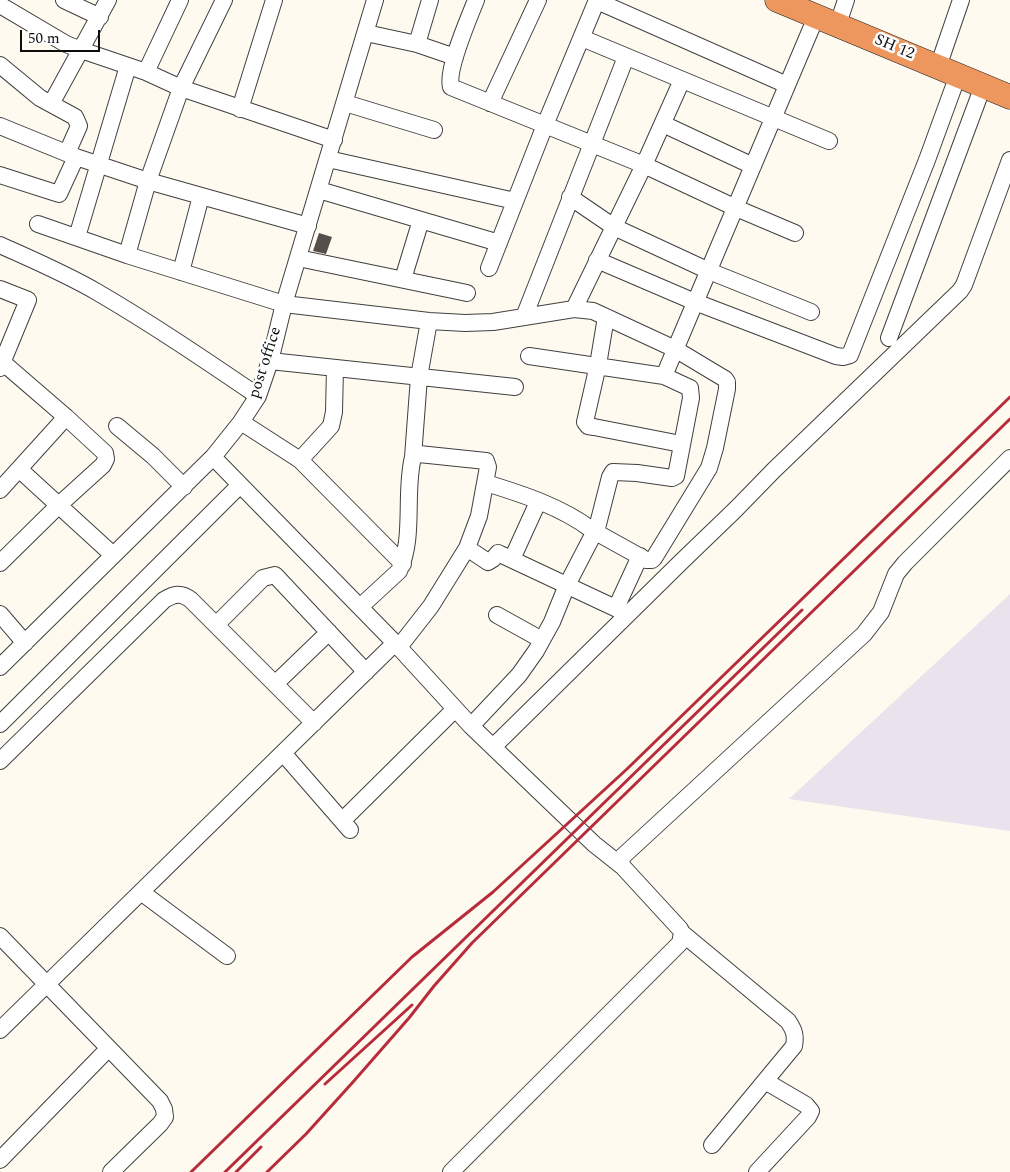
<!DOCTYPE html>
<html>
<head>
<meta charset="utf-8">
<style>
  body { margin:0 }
  #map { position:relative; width:1010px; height:1172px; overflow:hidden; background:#fefaef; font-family:Spectral,serif }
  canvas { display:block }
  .scale { position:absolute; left:20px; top:30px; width:80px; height:22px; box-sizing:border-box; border:2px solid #0d0d0d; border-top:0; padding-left:6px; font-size:15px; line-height:18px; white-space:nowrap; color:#0d0d0d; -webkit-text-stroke:4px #fff; paint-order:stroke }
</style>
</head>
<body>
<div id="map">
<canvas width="1010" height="1172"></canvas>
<div class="scale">50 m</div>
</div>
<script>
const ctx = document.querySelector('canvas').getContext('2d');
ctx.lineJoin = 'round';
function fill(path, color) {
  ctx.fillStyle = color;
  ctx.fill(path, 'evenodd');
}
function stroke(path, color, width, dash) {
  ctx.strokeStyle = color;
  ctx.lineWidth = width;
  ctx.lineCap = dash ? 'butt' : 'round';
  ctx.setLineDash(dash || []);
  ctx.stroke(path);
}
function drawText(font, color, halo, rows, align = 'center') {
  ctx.font = font + ' Spectral,serif';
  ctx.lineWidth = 5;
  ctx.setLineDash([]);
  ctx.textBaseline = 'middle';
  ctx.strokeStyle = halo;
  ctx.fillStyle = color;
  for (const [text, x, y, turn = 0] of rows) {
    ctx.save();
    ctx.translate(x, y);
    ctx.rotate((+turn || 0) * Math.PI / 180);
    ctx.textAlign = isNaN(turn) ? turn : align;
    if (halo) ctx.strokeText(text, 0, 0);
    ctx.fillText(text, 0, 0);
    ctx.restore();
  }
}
fill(new Path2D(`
  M1010,594v237l-221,-32z`), '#eae2ec');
fill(new Path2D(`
  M319,233l13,4 -6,17 -13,-3z`), '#554e4a');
const minor = new Path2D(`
  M64,0l36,17
  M476,0c-7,18 -30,70 -25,87l193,78 92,43 59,25
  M597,1l190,84
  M0,5l66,39 15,6 65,22 35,16 153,52
  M838,24l8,-24
  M366,33l51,11 38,13
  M582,38l247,103
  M417,44l13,-44
  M0,65l40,33 35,19 4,9 -12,27
  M938,67l23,-67
  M146,72l34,-72
  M345,103l89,27
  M490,103l48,-103
  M51,104l57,-104
  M240,109l34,-109
  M663,124l90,42
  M0,126l76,31 72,24 160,45
  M328,159l187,42
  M0,175l59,19 17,-37
  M319,190l180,53
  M570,197l44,30 95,44 102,41
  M38,224l89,31 157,49 145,17 36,2 28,-1 81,-13 19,2 82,38 50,30 2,3v7l-12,59 -6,20 -55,90 -2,2h-6l-54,-30
  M77,237l51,-171
  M0,245c33,15 66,29 97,47 55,32 108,68 161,104
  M127,255l21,-74 33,-93 43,-88
  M298,258l169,35
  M597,260l98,42 141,54 7,1 7,-2 77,-195 31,-85
  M489,268l56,-143 52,-125
  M181,272l20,-76
  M403,279l18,-59
  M0,289l28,11 -28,68
  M574,309l70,-144 38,-85
  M524,317l102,-260
  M606,317l-8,48 -13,57 3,4 6,1 87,17
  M889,338l94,-252
  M529,356l135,20 26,12 1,10 -15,78 -4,2 -35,-5 -24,-1 -3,5 -14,55
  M0,360l66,57 39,36 1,6 -3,6 -43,39 -60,59
  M270,361l245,26
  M664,376l152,-359
  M241,422l59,38 103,104
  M117,426l36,30 31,31
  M213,457l182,186 76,83 123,118 29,23
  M413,457l6,-80 10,-56
  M300,460l31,-34 3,-14 1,-44
  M19,469l94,86
  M0,490l66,-73
  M467,548l21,14 5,-3 5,-6 2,1 128,60
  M512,559l26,-57
  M360,607l39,-36c16,-34 5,-78 14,-114l6,-3 67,7 2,6 -9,49 -12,32 -36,58 -32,41
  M616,608l24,-52
  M0,614l25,29
  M497,615l45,25
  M216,625l47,-47 12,-3 91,97
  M0,667l213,-210 28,-35 17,-26 12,-35 14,-57 91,-304
  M275,684l54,-52
  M0,724l240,-239
  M471,726l48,-51 17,-24 16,-29 15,-37 26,-50 -1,-5c-30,-23 -70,-36 -106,-47
  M493,747l187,-184 56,-54 38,-39 186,-179 4,-6 46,-125
  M283,753l67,77
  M0,761l164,-161c10,-6 17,-8 27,0l123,123
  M342,821l113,-112
  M141,892l86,64
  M682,933l106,88c6,9 8,14 6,25l-82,99
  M0,936l160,165 4,8 1,8 -5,7 -49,48
  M0,1030l395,-387
  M0,1160l108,-111
  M451,1172l229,-229 2,-10 -2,-4 -57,-62 -2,-5 1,-5 242,-223 17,-22 15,-38 9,-11 105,-105
  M757,1172l51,-55 3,-6 -5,-6 -41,-24`);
const highway = new Path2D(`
  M777,0l233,97`);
stroke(minor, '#404040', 18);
stroke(highway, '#1e1e1e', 25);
stroke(minor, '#fff', 16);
stroke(highway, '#ed965e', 24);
stroke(new Path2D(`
  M325,1084l87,-79
  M191,1172l221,-215 81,-65 134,-123 383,-372
  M225,1172l577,-562
  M236,1172l25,-25
  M267,1172l39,-38 47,-52 56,-64 25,-32 38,-43 538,-524`), '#b72c3b', 3);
drawText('16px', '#0d0d0d', '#fff', [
  ["SH 12",894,48,23],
  ["post office",266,363,-72]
]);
</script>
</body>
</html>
